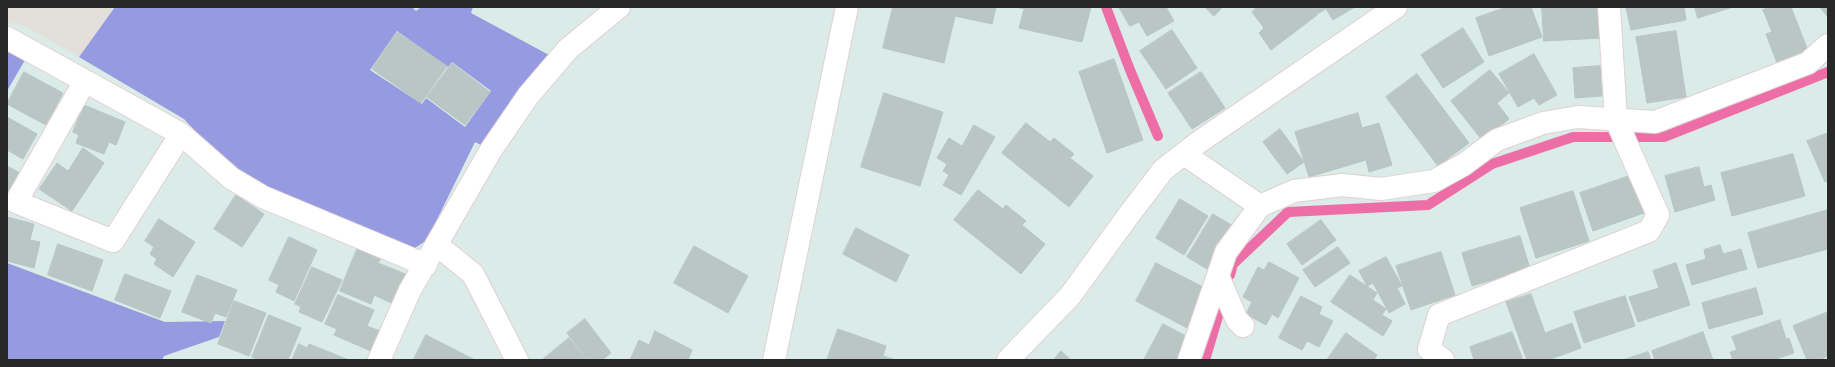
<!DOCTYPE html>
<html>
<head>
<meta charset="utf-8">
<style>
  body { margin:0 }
  #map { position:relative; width:1835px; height:367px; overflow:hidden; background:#daebe8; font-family:"Exo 2",sans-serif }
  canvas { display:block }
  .frame { position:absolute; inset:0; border:8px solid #282828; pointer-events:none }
</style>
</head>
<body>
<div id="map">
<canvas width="1835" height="367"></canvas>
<div class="frame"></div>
</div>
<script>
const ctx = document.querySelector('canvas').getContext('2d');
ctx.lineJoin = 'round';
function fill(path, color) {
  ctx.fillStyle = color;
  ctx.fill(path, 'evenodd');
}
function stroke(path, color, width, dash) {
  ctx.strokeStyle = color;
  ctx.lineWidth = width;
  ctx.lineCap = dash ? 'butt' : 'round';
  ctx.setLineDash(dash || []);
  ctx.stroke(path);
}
fill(new Path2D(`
  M7,7h108l-36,50 -52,-30 -20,-5z`), '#e3dfdb');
fill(new Path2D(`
  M115,7h297l4,4 5,-4h52l-2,6 78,42 -62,93 -12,-6 -48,98 -15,10 -165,-72 -20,-12 -43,-47 -105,-62zM397,31l51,36 4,-5 39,29 -26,36 -39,-29 -4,6 -52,-34z
  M7,50l18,10 -18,31z
  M7,263l158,59 60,-1 -6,16 -55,19 -2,4h-155z`), '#969be1');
stroke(new Path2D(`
  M1106,7l24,63 28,66
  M1230,275l3,-11 55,-52 140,-7 64,-41 81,-27h91l164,-65
  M1205,360l19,-64`), '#ed6da7', 10);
const building = new Path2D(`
  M893,7h103l-4,17 -37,-8 -11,47 -61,-15z
  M1015,7h76l-9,35 -63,-14 5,-19z
  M1119,7h47l8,14 -27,15 -8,-14 -9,4z
  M1205,7h18l-9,9z
  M1258,7h53l6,8 -46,35 -12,-17 5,-5 -12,-16z
  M1313,7h42l-22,13 -7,-11 -9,5z
  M1507,7h24l11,30 -53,19 -13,-38z
  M1542,7h60l1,31 -59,3z
  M1684,7l2,13 -55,10 -5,-22z
  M1695,7h38l-35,11z
  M1770,7h21l17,44 -31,12 -11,-29 6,-2 -9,-22z
  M1820,7h8v10z
  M1463,28l21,34 -41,26 -22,-33z
  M1172,30l25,38 -31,21 -26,-38z
  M1676,31l10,66 -39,6 -11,-66z
  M397,32l50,34 -26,37 -49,-34z
  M1534,54l23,41 -18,10 -5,-7 -16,9 -19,-33z
  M1114,59l29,81 -36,13 -28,-81z
  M452,63l38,29 -25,33 -38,-28z
  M1600,66l2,30 -27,2 -2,-30z
  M1490,70l19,23 -12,10 12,16 -27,21 -31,-39z
  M24,72l39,21 -17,32 -39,-21z
  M1201,72l24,36 -33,21 -24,-36z
  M1417,74l52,69 -31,23 -52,-69z
  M884,93l59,19 -23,74 -59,-19z
  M84,105l41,17 -9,23 -7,-3 -5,12 -28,-11 3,-8 -6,-3z
  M1358,113l4,15 17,-5 13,42 -23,7 -3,-12 -57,17 -14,-45z
  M7,117l30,17 -14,25 -16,-9z
  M1026,123l24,19 4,-4 20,16 -4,4 23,18 -24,31 -67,-54z
  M974,125l21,12 -34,58 -18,-10 6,-10 -6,-4 4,-7 -10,-6 12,-20 13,8z
  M1280,129l24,33 -17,12 -24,-32z
  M1828,133v47l-3,2 -18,-41z
  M83,148l21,15 -32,48 -33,-22 18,-26 11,8z
  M1793,154l12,42 -73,20 -11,-43z
  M7,166l13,7 -13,23z
  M1699,167l5,20 7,-2 4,15 -40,12 -10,-36z
  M1632,175l12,38 -51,18 -13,-38z
  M978,190l25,19 3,-4 20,16 -4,4 23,19 -24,30 -67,-54z
  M1573,191l16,50 -53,17 -16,-50z
  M236,195l28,19 -22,33 -28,-18z
  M1180,199l28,17 -24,39 -28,-17z
  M1828,210v39l-70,19 -10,-35z
  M1213,214l25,15 -26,43 -25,-15z
  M7,217l27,7 -4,16 10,2 -6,26 -27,-7z
  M159,219l36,23 -22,35 -19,-13 3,-5 -7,-5 4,-7 -9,-6z
  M1321,220l15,20 -34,25 -15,-21z
  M856,228l53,27 -13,27 -53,-28z
  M1520,236l10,33 -58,17 -10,-33z
  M289,237l28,13 -23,51 -18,-9 3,-7 -10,-5z
  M58,244l45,16 -11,31 -44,-16z
  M1720,245l3,9 18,-5 6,20 -55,16 -6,-20 20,-6 -2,-9z
  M694,246l54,30 -20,37 -54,-30z
  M1338,247l12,16 -35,24 -12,-17z
  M357,249l24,9 -3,5 30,12 -12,30 -22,-10 -3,9 -31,-13z
  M1441,252l14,43 -44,15 -15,-44z
  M1386,257l16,29 -5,2 8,16 -16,9 -16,-30 -6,3 -8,-15z
  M1269,262l30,16 -21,40 -6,-4 -6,11 -20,-11 6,-12 -9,-5 15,-30 6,3z
  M1156,263l53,27 -20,39 -53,-28z
  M1676,263l14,42 -52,17 -9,-25 30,-9 -6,-17z
  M312,267l30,13 -20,42 -23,-10 2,-5 -6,-3z
  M125,274l46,17 -11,27 -45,-18z
  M197,275l40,15 -11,27 -11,-4 -4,10 -29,-11z
  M1350,275l27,18 -4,7 13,9 -4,6 10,6 -9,15 -52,-34z
  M1756,288l7,26 -54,15 -7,-26z
  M1531,294l14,39 27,-10 9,25 -33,12h-21l-21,-58z
  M338,295l36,15 -7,16 13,5 -9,20 -37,-16 3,-6 -12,-5z
  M1301,296l21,11 -3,7 14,7 -14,26 -12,-6 -5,9 -23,-12z
  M1625,296l10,30 -51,17 -10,-31z
  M234,301l32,12 -17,43 -31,-12z
  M1828,312v44l-9,4h-12l-14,-34z
  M269,315l32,13 -13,32h-29l-7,-3z
  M585,319l26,34 -9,7h-14l-21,-27z
  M1780,320l6,19 3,-1 5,15 -21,7h-40l-3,-8 7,-2 -5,-13z
  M1163,324l27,14 -12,22h-34z
  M838,329l48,17 -3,10 13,4h-69z
  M655,331l37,19 -4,10h-58l9,-20 10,5z
  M1512,332l11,28h-49l-4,-13z
  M1703,332l10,28h-58l-3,-9z
  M1346,333l31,22 -3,5h-47z
  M426,335l49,25 -61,-1z
  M569,338l18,22h-45z
  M299,344l8,4 2,-4 40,16h-57z
  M1061,351l10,9h-17z
  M1648,352l3,8h-28z`);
fill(building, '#bac6c4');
stroke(building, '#b4c6c4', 1);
const minor = new Path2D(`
  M7,38l174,96 50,44 32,19 163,68
  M85,81l-69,121 97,39 68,-107
  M1184,154l76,52
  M437,245l36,29 44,86
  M1218,276l19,44 6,6
  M379,360l31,-70 81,-140 37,-54 40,-47 51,-42
  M774,360l73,-353
  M1008,360l62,-64 58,-80 35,-46 36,-28 197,-135
  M1189,360l37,-108 34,-46 34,-15 48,-6 39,4 53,-8 29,-16 34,-25 46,-17 35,-6 77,5 153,-59 20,-18
  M1443,360l-14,-11 10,-34 210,-84 9,-16 -42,-95 -7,-113`);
stroke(minor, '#e1d1cf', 24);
stroke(minor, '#fff', 22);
</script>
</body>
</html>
